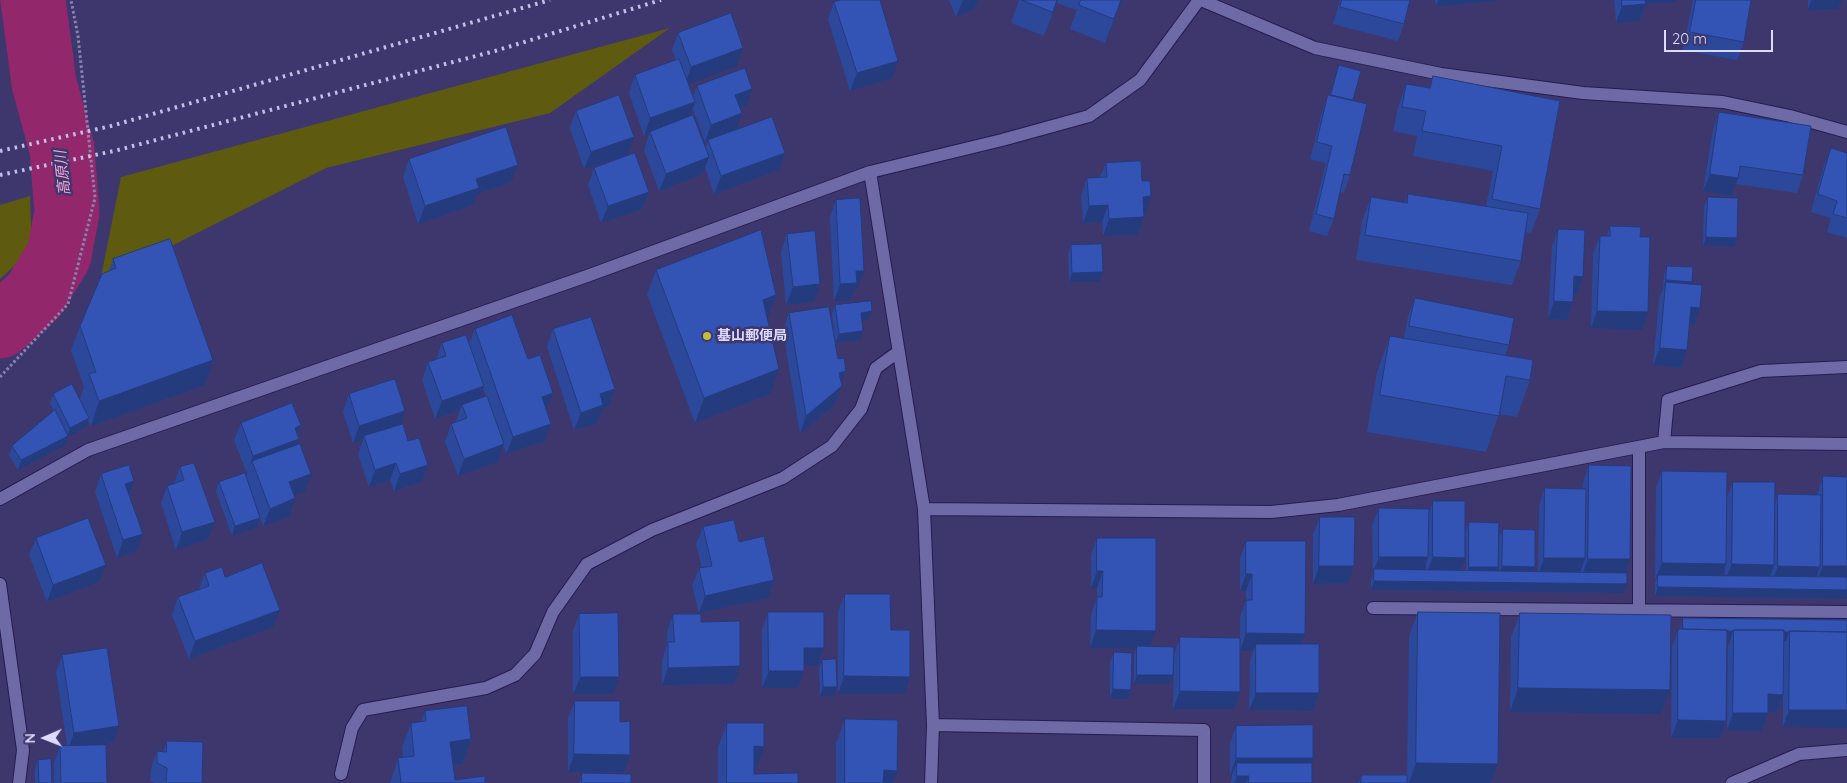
<!DOCTYPE html>
<html>
<head>
<meta charset="utf-8">
<style>
  body { margin:0 }
  #map { position:relative; width:1847px; height:783px; overflow:hidden; background:#3d376e; font-family:Quicksand,sans-serif }
  canvas { display:block }
  .north { position:absolute; left:20px; top:713px; width:50px; height:50px; -webkit-text-stroke:4px #3d376e; paint-order:stroke; rotate:269deg; font-size:14px; font-weight:700; line-height:20px; text-align:center; color:#dcdbfd }
  .north::after { content:''; display:block; margin:auto; width:18px; height:22px; background:#dcdbfd; clip-path:polygon(50% 0,100% 100%,50% 72%,0 100%) }
  .scale { position:absolute; left:1664px; top:30px; width:109px; height:22px; box-sizing:border-box; border:2px solid #dcdbfd; border-top:0; padding-left:6px; font-size:15px; line-height:18px; white-space:nowrap; color:#dcdbfd; -webkit-text-stroke:4px #3d376e; paint-order:stroke }
</style>
</head>
<body>
<div id="map">
<canvas width="1847" height="783"></canvas>
<div class="north">N</div>
<div class="scale">20 m</div>
</div>
<script>
const ctx = document.querySelector('canvas').getContext('2d');
ctx.lineJoin = 'round';
function fill(path, color) {
  ctx.fillStyle = color;
  ctx.fill(path, 'evenodd');
}
function stroke(path, color, width, dash) {
  ctx.strokeStyle = color;
  ctx.lineWidth = width;
  ctx.lineCap = dash ? 'butt' : 'round';
  ctx.setLineDash(dash || []);
  ctx.stroke(path);
}
function drawText(font, color, halo, rows, align = 'center') {
  ctx.font = font + ' Quicksand,"Noto Sans JP",sans-serif';
  ctx.lineWidth = 5;
  ctx.setLineDash([]);
  ctx.textBaseline = 'middle';
  ctx.strokeStyle = halo;
  ctx.fillStyle = color;
  for (const [text, x, y, turn = 0] of rows) {
    ctx.save();
    ctx.translate(x, y);
    ctx.rotate((+turn || 0) * Math.PI / 180);
    ctx.textAlign = isNaN(turn) ? turn : align;
    if (halo) ctx.strokeText(text, 0, 0);
    ctx.fillText(text, 0, 0);
    ctx.restore();
  }
}
fill(new Path2D(`
  M670,28l-120,85 -224,55 -226,114 21,-105z
  M30,196l2,54 -32,29v-74z`), '#5e5a0f');
stroke(new Path2D(`
  M0,326l34,-30 25,-41 8,-43 -5,-63 -18,-66 -11,-83`), '#92276b', 65);
const minor = new Path2D(`
  M1201,0l114,48 126,26 142,19 140,9 67,14 57,16
  M870,172l54,337 9,216 -2,58
  M1664,442l4,-42 93,-29 86,-4
  M1639,448v162
  M0,499l88,-49 499,-174 283,-104 132,-32 87,-24 51,-36 59,-80
  M924,509l347,3 67,-7 326,-63 183,2
  M0,584l23,166 -4,33
  M1373,608l474,4
  M933,725l271,5v53
  M341,774l11,-46 11,-18 123,-22 29,-13 20,-21 18,-42 34,-48 65,-34 131,-52 49,-32 29,-37 15,-41 22,-16
  M1732,783l67,-29 48,-4`);
stroke(minor, '#251c51', 14);
stroke(new Path2D(`
  M0,377l68,-73 27,-106 -17,-162 -7,-36`), '#8784b1', 3, [2.5, 2.5]);
stroke(minor, '#6e6aa5', 12);
stroke(new Path2D(`
  M0,151l111,-25 439,-126
  M0,175l114,-24 381,-100 166,-51`), '#c2c0e6', 4, [2.5, 5]);
fill(new Path2D(`
  M949,0h29l-4,9 -18,8z
  M1019,0h103l-17,43 -35,-14 7,-19 -20,-7 -13,33 -33,-13z
  M1340,0h70l-6,24 -6,17 -65,-17z
  M1435,0h65l-64,7z
  M1614,0h62v2l-30,2 -7,17 -23,2z
  M1693,0h58l-7,42 -7,18 -54,-10z
  M1808,0h34l-4,9 -30,1z
  M834,2l58,76 -42,13 -22,-72z
  M678,33l59,33 -49,17 5,14 4,-11 49,20 -6,3 2,4 -6,17 49,23 -6,17 -65,24 -9,-27 -2,7 -44,17 -15,-41 5,-16 -5,2 -15,-43 6,-18 41,-15 -4,-10zM693,109l12,33 3,-1 -3,6 -15,-30z
  M1339,65l14,35 -3,75 -6,18 -4,-1 -6,27 -7,17 -18,-5 17,-68 -16,-4 12,-47 6,-17h2z
  M1433,76l127,25 -20,108 -9,24 -6,-1 -4,29 -9,24 -156,-25 6,-39 9,-24 34,6 3,-9 78,12 7,-35 -80,-15 4,-20 -24,-5 5,-23 8,-24 23,4z
  M576,111l51,44 -43,14 -14,-41z
  M1719,112l84,63 -6,18 -61,-9 -4,12 -29,-5 10,-61z
  M1831,148l16,5v85l-20,-6 4,-14 -20,-6 13,-47z
  M409,159l102,23 -34,12 -4,11 -55,19 -15,-47z
  M1106,163l36,18 9,15 -7,18v3l-6,17 -35,2 -1,-14 -19,1 -2,-27 6,-18 13,-1z
  M594,168l55,24 -7,17 -41,14 -13,-38z
  M1708,197l26,50 -31,-1 1,-40z
  M836,200l21,89h-2l-5,12h-16l-4,-84z
  M1610,226l32,104 -51,-2 2,-75 7,-17h7z
  M1558,229l25,48 -6,17h-3l-1,8 -6,18 -19,-1 4,-73z
  M787,234l27,68 -28,3 -5,-53z
  M1071,245l28,37h-30l-1,-28z
  M113,259l100,101 -8,25 -114,41 -3,-6 -2,7 -18,9 -3,9 -47,25 -9,-15 3,-9 42,-35 -4,-8 3,-9 31,13 -4,-8 4,-12 -13,-37 9,-24 29,-55z
  M1667,266l25,16 -1,2 9,24 -6,17h-5l-2,25 -6,18 -28,-3 6,-66 4,-10 1,-14z
  M656,270l111,49 3,75 -75,29 -48,-129z
  M1415,298l94,47 -4,11 25,24 -13,37 -18,-3 -13,38 -119,-20 10,-60 13,-36 14,2 4,-22z
  M835,305l33,15 -6,1 -2,19 -25,3 3,16 8,12 -11,33 -35,30 -17,-103 6,-18 46,30 -3,-29z
  M475,329l53,30 23,65 -6,17 -39,13 -2,-8 -6,16 -40,14 -13,-34 6,-18 5,-2 4,-12 -25,9 -13,-39 6,-18 8,-2 6,-17 27,1zM483,389l3,7 -6,2z
  M553,329l62,60 -7,18 -6,2 -5,14 -23,7 -27,-83z
  M349,394l56,17 -5,14 21,57 -27,9 -4,-11 -21,7 -11,-33 5,-14 -10,3 -10,-31z
  M241,423l60,2 -3,9 -1,11 8,46 -11,4 -5,21 -26,10 -3,-8 -3,9 -25,9 -16,-45 3,-9 27,-5 1,-4v1l-13,-34z
  M1589,465l41,94 -5,14 2,11 -3,9 -253,-3v-11l2,-5 -1,-49 7,-17 50,4 4,-11 27,70h6v-40l3,-9 28,49h2v-33l4,-9 30,43h5l1,-67 6,-17 38,1v-6zM1426,563v7h-2z
  M180,467l28,72 -32,11 -15,-47 6,-17 7,-3z
  M1662,471l65,27 6,-16 42,22 3,-10 39,1 6,-19 24,123 -192,-3v-12l1,-4h-1l1,-92zM1725,566v10h-3z
  M101,474l33,7 -5,14 7,56 -19,7 -22,-66z
  M1320,517l28,66 -35,1v-50z
  M703,527l36,15 29,56 -69,15 -7,-27 7,-18h3l-6,-24z
  M36,538l63,44 -52,20 -18,-47z
  M1097,538l53,109 23,28 -3,9h-36v-28l2,-8h-46l1,-34 6,-16v-10h-6v-33z
  M1246,541l55,103 18,49 -6,18 -64,-1 1,-49 3,-10h-13l-6,58h-61l1,-54 6,-18 60,1v-21l6,-17v-9h-6v-33z
  M205,573l20,4 48,50 -84,32 -17,-44 6,-18 21,-8z
  M845,594l46,36 13,64h-66v-82z
  M768,612l56,36 -6,17h-14l-6,23h-36v-58z
  M1418,612l80,152 -7,19h-133l4,-8h45l2,-139z
  M1520,613l141,101 -151,-2 1,-75z
  M579,614l34,80h-40v-63z
  M673,614l28,8 33,62 -72,1v-25l5,-16v-12z
  M1683,618l164,2 -64,107v-31l-6,16h-9l-6,19 -35,-1 1,-83 2,-6h-3l-1,80 -6,17h-49l1,-91 6,-18h2z
  M1114,652l14,47h-18v-37z
  M62,655l57,71 -6,17 -10,2 4,38h-53v-20l6,-17 7,-1 -11,-73z
  M822,660l15,27 -3,9h-14l-1,-27z
  M575,701l45,21 4,50h-56v-54z
  M425,711l46,28 -9,25 -9,1 2,15 30,3h-95l8,-25h5l-1,-11 9,-24 10,-1z
  M845,719l48,64h-57v-39z
  M727,723l28,48h-1v3l44,9h-80v-36z
  M1236,726l75,37 1,20h-81l1,-8h-2v-32z
  M167,741l35,42h-47l-5,-2 1,-12 6,-18 6,1z
  M38,760l14,23h-17v-14z
  M582,773l49,10h-52z`), '#2c489b');
fill(new Path2D(`
  M963,0h15l-4,9 -18,8z
  M1057,0h1l-14,36 9,-24z
  M1121,0h1l-17,43 9,-24z
  M1438,0h62l-64,7z
  M1640,0h36v2l-30,2 -7,17 -23,2 6,-17z
  M1811,0h31l-4,9 -30,1z
  M743,48l-6,18 -52,19 6,-18z
  M898,61l-6,17 -42,13 7,-18z
  M752,89l-6,17 -17,7 6,-18z
  M695,102l-6,18 -39,12 -1,2 -5,2 6,-18z
  M742,113l-6,18 -31,11 6,-17z
  M634,137l-7,18 -43,14 7,-17z
  M785,153l-6,17 -65,24 7,-18z
  M709,157l-6,17 -44,17 7,-17z
  M518,165l-7,17 -34,12 -4,11 -55,19 7,-18 51,-27z
  M1710,174l28,4 -6,18 -29,-5z
  M649,192l-7,17 -41,14 7,-17z
  M1151,196l-6,18 -8,1 6,-18z
  M1108,205l-6,17 -19,1 6,-17z
  M1144,217l-6,17 -35,2 6,-17z
  M1706,237l31,1 -3,9 -31,-1z
  M856,271h8l-7,18h-2l-5,12h-16l6,-17z
  M1103,272l-4,10h-30l3,-9z
  M1574,276l9,1 -6,17h-9z
  M1666,280l26,2 -3,9 -23,-9 -3,7z
  M820,284l-6,18 -28,3 7,-18z
  M776,295l-9,24 -4,-19z
  M1554,301l19,1 -6,18 -19,-1z
  M1691,307l9,1 -6,17 -9,-1z
  M872,311l-4,9 -10,2 3,-9z
  M1597,311l51,1 -6,18 -51,-2z
  M863,331l-3,9 -25,3 4,-9z
  M1660,348l27,2 -6,18 -28,-3z
  M213,360l-8,25 -114,41 8,-25z
  M779,369l-9,25 -75,29 9,-25z
  M846,371l-11,33 -35,30 6,-18 33,-43z
  M484,386l-6,18 -16,1 -2,5 -25,9 7,-18z
  M615,389l-7,18 -6,2 -5,14 -23,7 7,-17 19,-19z
  M553,393l-6,17 -5,-13z
  M405,411l-6,17 -35,8 -1,4 -10,3 6,-17z
  M89,418l-3,9 -19,10 3,-9z
  M551,424l-6,17 -39,13 7,-17z
  M301,425l-6,15 4,-1 -6,17 -41,5 -5,12v1l6,-18 42,-28z
  M68,436l-3,9 -47,25 3,-10z
  M504,444l-6,18 -40,14 6,-17z
  M396,463l-6,17 -21,7 6,-17z
  M428,465l-7,17 -27,9 6,-17z
  M311,474l-6,17 -22,9 6,-18z
  M134,481l-6,17 -3,-14z
  M295,498l-6,18 -26,10 7,-17z
  M260,518l-3,9 -25,9 3,-10z
  M215,522l-7,17 -32,11 6,-18z
  M143,534l-7,17 -19,7 6,-18z
  M1379,557h49l-6,18 -48,-5z
  M1433,557l32,1 -7,17h-32z
  M1544,558h41l-6,18h-41z
  M1588,559h42l-6,18 -42,-1z
  M1662,563l64,1 -6,17 -62,-6 -2,5h-1z
  M1732,564l42,1 -6,17 -43,-1z
  M106,565l-7,17 -52,20 6,-17z
  M1319,566h35l-6,17 -35,1z
  M1502,566l33,1 -4,9 -32,-1z
  M1778,566l42,1 -6,17h-43z
  M1823,566h24v18l-31,-1z
  M1469,567h29l-3,9h-29z
  M1097,571h6l-6,17h-6z
  M1246,574h6l-6,17h-6z
  M774,580l-6,18 -69,15 6,-17z
  M1374,581l253,3 -3,9 -253,-3z
  M1658,587l189,3v9l-192,-3z
  M280,610l-7,17 -84,32 6,-18z
  M1096,630l60,1 -7,17 -12,-2 -1,2h-46z
  M1683,631h50l-3,10 -51,-1z
  M1734,631l55,1 -3,9h-52z
  M1246,633l59,1 -7,17 -42,-7 -3,7h-13z
  M804,648h20l-6,17 -20,1z
  M740,666l-6,18 -72,1 6,-17z
  M769,671h35l-6,17h-36z
  M1137,675h36l-3,9h-36z
  M844,676l66,1 -6,17h-66z
  M580,677h39l-6,17h-40z
  M823,687h14l-3,9h-14z
  M1518,688l152,2 -9,24 -151,-2z
  M1113,689l18,1 -3,9h-18z
  M1180,691l60,1 -6,17h-61z
  M1256,693h63l-6,18 -64,-1z
  M1768,694l15,1 -6,17h-15z
  M1789,710h58v18l-64,-1z
  M1733,713h35l-6,18 -35,-1z
  M1678,720l48,1 -6,17h-49z
  M119,726l-6,17 -45,7 6,-17z
  M471,739l-9,25 -21,2 9,-24z
  M754,746l10,1 -9,24h-9z
  M574,754l56,1 -6,17h-56z
  M1236,758h77l-6,18 -70,-13 -5,12h-2z
  M1416,763l82,1 -7,19h-82z
  M884,770l13,1 -4,12h-14z
  M1237,776h12l-3,7h-12z`), '#243b7e');
const building = new Path2D(`
  M841,0h39l18,61 -41,12 -23,-71z
  M1022,0h35l-4,12z
  M1081,0h40l-7,19 -35,-14z
  M1342,0h68l-6,24 -64,-17z
  M1622,0h23l1,4 -24,2z
  M1696,0h55l-7,42 -54,-10z
  M731,13l12,35 -52,19 -13,-34z
  M679,59l16,43 -45,16 -15,-43z
  M1339,65l22,6 -8,29 -22,-5z
  M745,68l7,21 -17,6 7,18 -31,12 -14,-39z
  M1433,76l127,25 -20,108 -48,-10 10,-53 -80,-15 4,-20 -24,-4 4,-23 24,4z
  M619,95l15,42 -43,15 -15,-41z
  M1328,95l39,9 -17,71 -6,-1 -10,45 -18,-5 16,-68 -15,-4z
  M1719,112l92,14 -8,49 -63,-9 -2,12 -28,-4z
  M693,115l16,42 -43,17 -16,-42z
  M772,117l13,36 -64,23 -13,-36z
  M506,127l12,38 -42,14 3,9 -54,18 -16,-47z
  M1831,148l16,5v65l-14,-4 4,-13 -19,-7z
  M635,153l14,39 -41,14 -14,-38z
  M1141,161l1,20h8l1,15 -8,1 1,20 -35,2 -1,-14 -19,1 -2,-28 20,-1 -1,-14z
  M1408,194l120,19 -7,48 -156,-26 6,-38 36,6z
  M1708,197l30,1 -1,40 -31,-1z
  M860,198l4,73h-8l1,12 -17,1 -4,-84z
  M1610,226l31,1 -1,10h10l-2,75 -51,-1 3,-75h10z
  M1558,229l27,1 -2,47 -9,-1 -1,26 -19,-1z
  M761,230l15,65 -13,5 16,69 -75,29 -48,-128z
  M815,231l5,53 -27,3 -6,-53z
  M170,239l43,121 -114,41 -10,-27 7,-2 -16,-46 22,-52 14,-6 -3,-9z
  M1102,244l1,28 -31,1 -1,-28z
  M1667,266l26,1 -1,15 -26,-2z
  M1666,282l36,3 -2,23 -9,-1 -4,43 -27,-2z
  M1415,298l99,20 -5,27 -100,-19z
  M871,301l1,10 -11,2 2,18 -24,3 -4,-29z
  M829,307l9,52 6,-1 2,13 -7,2 3,13 -36,30 -17,-103z
  M512,315l16,44 12,-4 13,38 -11,4 9,27 -38,13 -38,-108z
  M591,317l24,72 -15,5 3,11 -22,8 -28,-84z
  M466,335l18,51 -42,15 -14,-39 18,-6 -4,-13z
  M1390,336l143,24 -3,20 -24,-4 -7,40 -119,-21z
  M395,379l10,32 -46,15 -10,-32z
  M72,384l17,34 -19,10 -17,-34z
  M487,396l17,48 -40,15 -13,-35 16,-6 -5,-13z
  M292,403l9,22 -6,3 4,11 -46,17 -12,-33z
  M55,410l13,26 -47,24 -9,-14z
  M403,424l5,17 11,-3 9,27 -28,9 -4,-11 -21,7 -11,-34z
  M300,444l11,30 -22,8 6,16 -25,11 -18,-48z
  M194,463l21,59 -33,10 -15,-46 17,-6 -4,-13z
  M129,465l5,16 -9,3 18,50 -20,6 -22,-66z
  M1589,465l42,1 -1,93h-42z
  M1662,471l65,1 -1,92 -64,-1z
  M245,473l15,45 -25,8 -16,-44z
  M1823,476l24,1v89h-24z
  M1733,482h42l-1,83 -42,-1z
  M1545,488l41,1 -1,69h-41z
  M1778,494l43,1 -1,72 -42,-1z
  M1433,501h32v57l-32,-1z
  M1379,508l50,1 -1,48h-49z
  M1320,517h35l-1,49h-35z
  M88,518l18,47 -53,20 -17,-47z
  M734,520l5,22 25,-6 10,44 -69,16 -6,-28 13,-2 -9,-39z
  M1469,522l30,1 -1,44h-29z
  M1503,529l32,1v37l-33,-1z
  M1097,538h59v93l-60,-1 1,-33h5l1,-26h-6z
  M1246,541h60l-1,93 -59,-1v-33h6v-26h-6z
  M262,563l18,47 -85,31 -17,-44 31,-11 -4,-13 17,-6 3,10z
  M1374,569l253,4v11l-253,-3z
  M1658,575l189,2v13l-189,-3z
  M845,594h45l1,36h19v47l-66,-1z
  M768,612h56v36h-20v23h-35z
  M1418,612l82,1 -2,151 -82,-1z
  M618,613l1,64h-39l-1,-63z
  M1520,613l151,2 -1,75 -152,-2z
  M673,614h28v8l39,-1v45l-72,2v-26h6z
  M1683,618l164,2v12l-57,-1v1h-6v-2h-50l-1,1h-6v-1l-44,-1z
  M1678,629l49,1 -1,91 -48,-1z
  M1734,630h50l-1,65 -15,-1v19h-35z
  M1790,631l57,1v78h-58z
  M1180,637l60,1v54l-60,-1z
  M1256,644h63v49h-63z
  M1137,646l37,1 -1,28h-36z
  M107,648l12,78 -45,7 -12,-78z
  M1114,652l18,1 -1,37 -18,-1z
  M836,659l1,28h-14l-1,-27z
  M575,701h45v21l10,-1v34l-56,-1z
  M467,706l4,33 -21,3 5,38 30,-4v7h-84l-3,-25 16,-2 -3,-33 15,-2 -1,-10z
  M845,719l53,1 -1,51 -13,-1 -1,13h-38z
  M727,723h37v24l-10,-1v28l44,-1v10h-71z
  M1313,725v33h-77v-32z
  M167,741l36,1 -1,41h-36l1,-15 -10,-5v-12l9,1z
  M106,745l1,38h-46l-1,-37z
  M51,759l1,24h-13l-1,-23z
  M1237,763h75v20h-64l1,-7h-12z
  M582,773l49,1v9h-49z
  M1362,775h45v8h-46z`);
fill(building, '#3354b4');
stroke(building, '#243b7e', 1);
for (const [x, y, r, color] of [
  [707,336,5,"#c3bd3e"]
]) {
  const dot = new Path2D();
  dot.arc(x, y, r, 0, 2 * Math.PI);
  ctx.fillStyle = color;
  ctx.fill(dot);
  stroke(dot, '#3d376e', 2);
}
drawText('bold 14px', '#dcdbfd', '#3d376e', [
  ["基山郵便局",717,336]
], 'left');
drawText('italic 15px', '#faa7d4', '#3d376e', [
  ["高原川",63,173,-96]
]);
</script>
</body>
</html>
